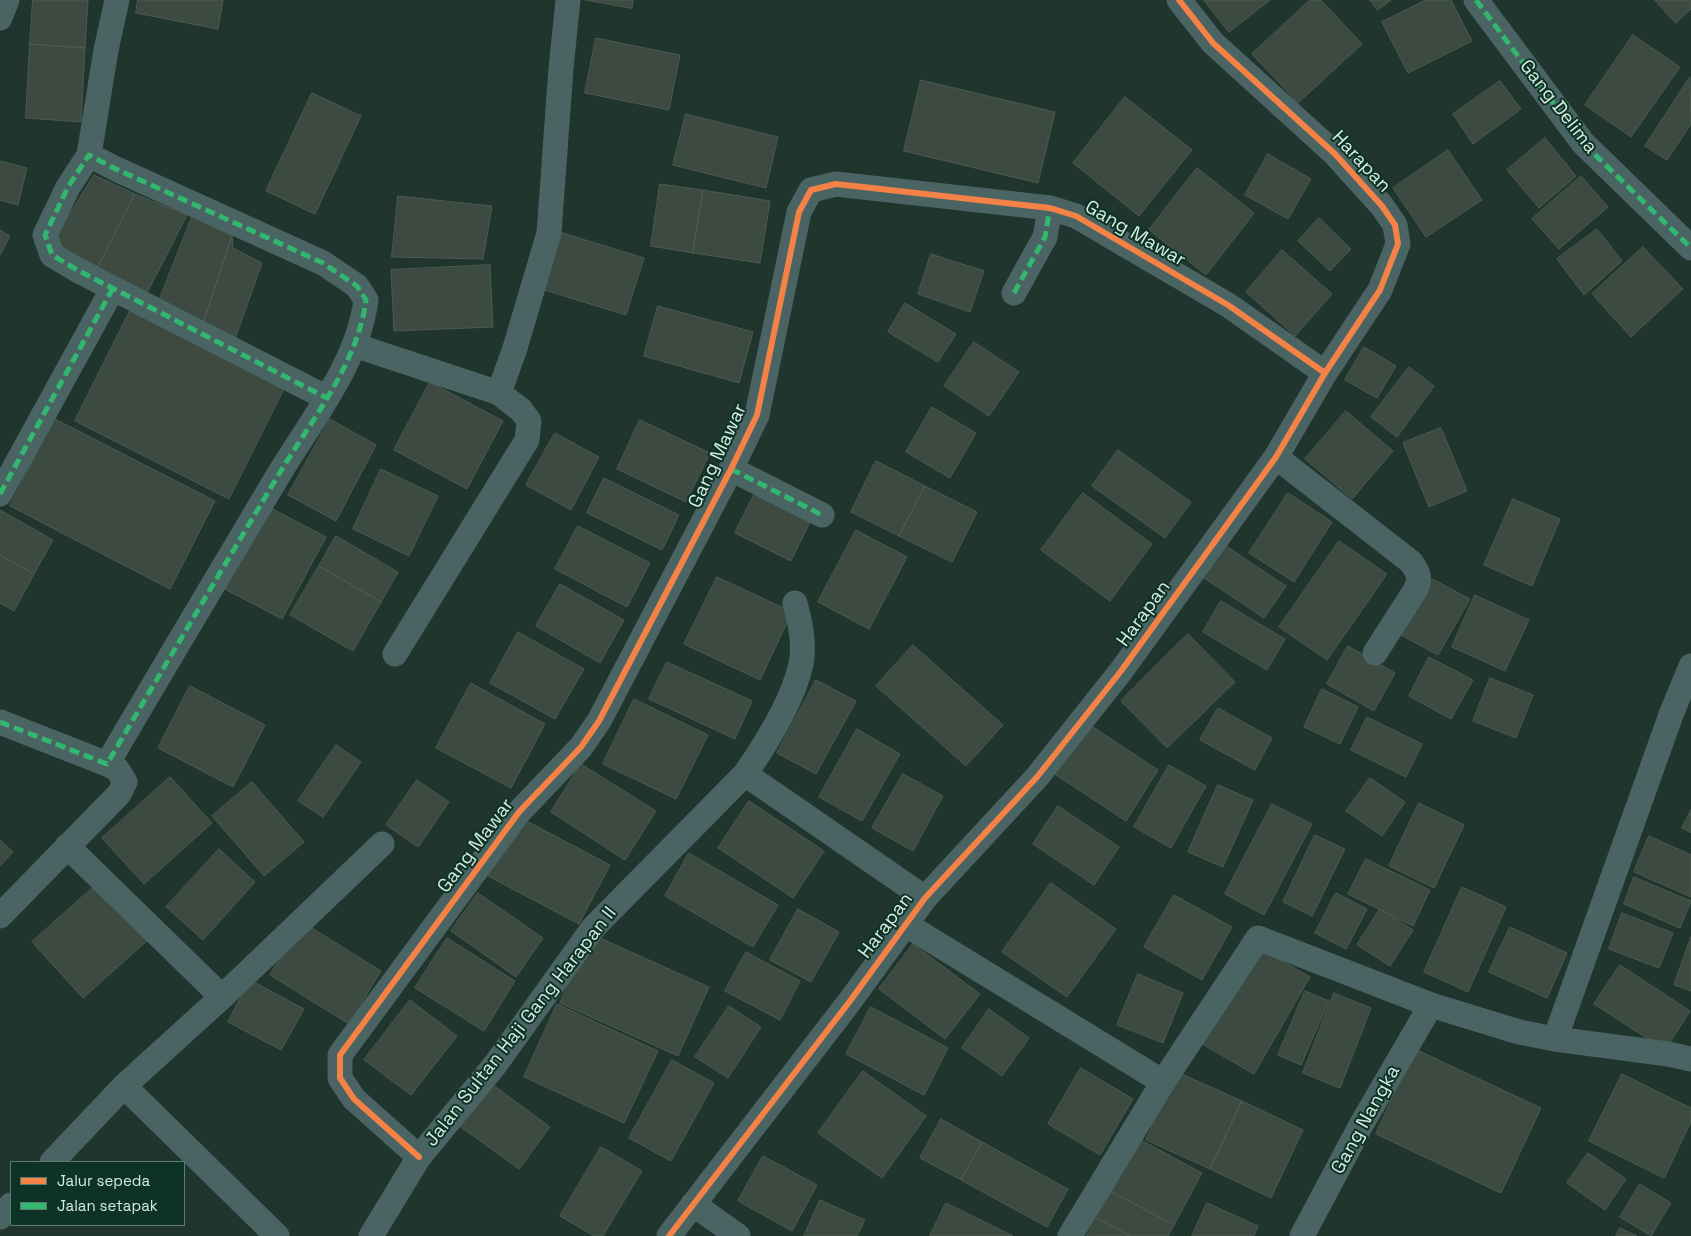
<!DOCTYPE html>
<html>
<head>
<meta charset="utf-8">
<style>
  body { margin:0 }
  #map { position:relative; width:1691px; height:1236px; overflow:hidden; background:#1f352d; font-family:"Space Grotesk",sans-serif }
  canvas { display:block }
  .legend { position:absolute; left:10px; top:1161px; width:175px; height:65px; box-sizing:border-box; background:#0c3326; border:1px solid #5d7c71; margin:0; padding:6px 9px; list-style:none; font-size:15px; color:#d6eae1 }
  .legend li { display:flex; align-items:center; gap:10px; height:25px }
  .legend b { width:25px; border:1px solid #5d7c71 }
</style>
</head>
<body>
<div id="map">
<canvas width="1691" height="1236"></canvas>
<ul class="legend">
<li><b style="height:6px;background:#f48246"></b>Jalur sepeda</li>
<li><b style="height:6px;background:#33b770"></b>Jalan setapak</li>
</ul>
</div>
<script>
const ctx = document.querySelector('canvas').getContext('2d');
ctx.lineJoin = 'round';
function fill(path, color) {
  ctx.fillStyle = color;
  ctx.fill(path, 'evenodd');
}
function stroke(path, color, width, dash) {
  ctx.strokeStyle = color;
  ctx.lineWidth = width;
  ctx.lineCap = dash ? 'butt' : 'round';
  ctx.setLineDash(dash || []);
  ctx.stroke(path);
}
function drawText(font, color, halo, rows, align = 'center') {
  ctx.font = font + ' "Space Grotesk",sans-serif';
  ctx.lineWidth = 4;
  ctx.setLineDash([]);
  ctx.textBaseline = 'middle';
  ctx.strokeStyle = halo;
  ctx.fillStyle = color;
  for (const [text, x, y, turn = 0] of rows) {
    ctx.save();
    ctx.translate(x, y);
    ctx.rotate((+turn || 0) * Math.PI / 180);
    ctx.textAlign = isNaN(turn) ? turn : align;
    if (halo) ctx.strokeText(text, 0, 0);
    ctx.fillText(text, 0, 0);
    ctx.restore();
  }
}
const building = new Path2D(`
  M33,0h55l-3,48 -55,-4z
  M138,0h85l-5,29 -82,-16z
  M586,0h47l-1,8z
  M1204,0h66l-41,32z
  M1310,0h11l41,44 -64,59 -46,-49z
  M1370,0h21l-13,10z
  M1426,0h25l21,41 -64,32 -26,-51z
  M1655,0h36v9l-15,14z
  M1633,35l47,32 -49,70 -46,-32z
  M596,38l84,17 -11,55 -84,-17z
  M30,44l55,4 -4,74 -55,-4z
  M1690,77l1,47 -24,36 -22,-14z
  M921,80l134,32 -17,71 -134,-32z
  M1500,81l21,28 -48,35 -20,-30z
  M312,93l49,23 -46,98 -49,-23z
  M1125,97l67,53 -53,66 -66,-53z
  M686,114l92,23 -12,51 -93,-23z
  M1545,138l31,38 -37,32 -32,-38z
  M1448,150l34,50 -56,37 -33,-49z
  M1268,154l43,25 -23,40 -43,-24z
  M0,161l27,7 -9,37 -18,-5z
  M1197,168l57,45 -48,62 -57,-45z
  M94,175l41,19 -37,73 -46,-24z
  M1581,176l27,31 -49,42 -27,-30z
  M660,184l43,6 -10,63 -42,-7z
  M703,190l67,11 -10,62 -67,-10z
  M135,194l52,21 -40,78 -49,-26z
  M398,196l94,10 -9,53 -91,-2z
  M192,217l40,19 -30,91 -45,-21z
  M1319,218l32,31 -21,22 -32,-30z
  M1597,229l25,32 -38,34 -27,-36z
  M0,230l10,6 -10,19z
  M556,231l88,27 -18,57 -88,-27z
  M232,236l1,12 29,15 -27,76 -33,-12z
  M1643,247l40,42 -52,48 -39,-43z
  M1282,250l50,44 -37,42 -49,-44z
  M931,254l53,17 -14,41 -52,-18z
  M490,265l3,62 -99,4 -3,-61z
  M905,303l51,31 -18,28 -50,-30z
  M658,306l95,26 -14,51 -95,-27z
  M130,311l154,78 -55,110 -154,-78z
  M974,342l45,30 -30,44 -45,-30z
  M1364,347l32,19 -19,32 -32,-18z
  M1409,367l25,19 -37,51 -26,-20z
  M430,382l73,39 -36,68 -73,-39z
  M932,407l44,26 -26,45 -44,-26z
  M1346,411l47,40 -41,48 -47,-40z
  M55,419l160,82 -45,88 -160,-83z
  M330,419l46,26 -40,76 -48,-26z
  M640,420l70,33 -24,49 -69,-33z
  M1441,428l26,63 -38,16 -26,-64z
  M555,433l44,24 -28,53 -45,-25z
  M1118,450l73,52 -26,36 -73,-52z
  M876,461l49,25 -26,50 -48,-24z
  M381,469l57,27 -29,60 -56,-27z
  M604,478l75,37 -17,35 -75,-37z
  M925,486l52,26 -25,50 -53,-26z
  M756,491l56,27 -21,43 -56,-28z
  M1083,493l69,51 -42,57 -69,-51z
  M1288,493l44,29 -38,60 -45,-29z
  M1513,499l47,20 -28,67 -48,-21z
  M267,506l59,31 -44,82 -59,-31z
  M0,510l53,30 -19,34 -34,-19z
  M578,526l72,37 -23,44 -72,-38z
  M856,530l51,27 -38,72 -51,-27z
  M336,536l62,36 -17,30 -62,-36z
  M1339,541l48,33 -60,86 -48,-33z
  M1226,546l60,40 -22,32 -60,-40z
  M0,555l34,19 -20,37 -14,-8z
  M319,566l62,36 -28,49 -63,-36z
  M717,577l75,35 -32,68 -76,-36z
  M1432,579l38,20 -32,56 -37,-20z
  M560,584l64,36 -24,43 -64,-37z
  M1475,595l54,25 -24,51 -53,-24z
  M1221,601l64,38 -18,31 -64,-38z
  M518,632l66,37 -29,50 -65,-36z
  M1188,634l47,48 -68,66 -46,-47z
  M913,645l90,80 -37,41 -90,-80z
  M1348,646l47,27 -21,38 -47,-27z
  M1429,657l44,23 -22,39 -42,-23z
  M667,662l85,39 -17,38 -86,-40z
  M1490,678l43,17 -17,43 -43,-17z
  M816,680l40,21 -40,73 -39,-21z
  M471,683l74,41 -34,64 -75,-40z
  M190,686l75,39 -32,62 -75,-39z
  M1322,689l36,18 -18,37 -36,-17z
  M634,699l74,36 -32,64 -73,-35z
  M1218,708l54,30 -17,32 -55,-30z
  M1367,717l55,27 -16,33 -55,-27z
  M1087,723l71,47 -32,51 -73,-48z
  M857,729l43,25 -38,67 -43,-24z
  M336,745l25,17 -38,55 -25,-16z
  M581,764l75,47 -31,49 -74,-48z
  M1169,765l37,21 -35,62 -37,-21z
  M903,774l40,22 -30,55 -41,-23z
  M170,777l42,46 -68,61 -42,-46z
  M1370,778l35,24 -23,34 -36,-25z
  M417,780l32,22 -31,45 -32,-22z
  M252,782l52,60 -40,34 -52,-60z
  M1218,785l35,15 -30,67 -35,-15z
  M749,801l75,50 -31,47 -75,-50z
  M1419,803l45,22 -30,63 -45,-22z
  M1272,804l40,20 -48,91 -39,-21z
  M1058,806l61,41 -25,38 -61,-41z
  M1691,810v23l-9,-5z
  M519,817l91,48 -31,59 -91,-48z
  M1315,835l30,14 -33,67 -29,-14z
  M1649,836l42,19v42l-57,-25z
  M0,840l13,12 -13,14z
  M219,849l36,33 -52,58 -37,-33z
  M689,853l89,52 -25,42 -88,-51z
  M1366,859l64,31 -17,36 -65,-32z
  M1634,877l57,24 -11,27 -56,-24z
  M98,883l51,56 -66,59 -51,-56z
  M1051,883l65,46 -49,68 -65,-45z
  M1462,887l44,20 -38,85 -44,-20z
  M478,893l65,45 -27,39 -65,-46z
  M1336,893l31,16 -21,40 -31,-16z
  M1174,895l58,32 -30,53 -58,-33z
  M798,909l41,23 -28,50 -41,-22z
  M1380,909l33,21 -23,36 -33,-21z
  M1622,913l51,20 -14,35 -50,-19z
  M302,922l79,49 -32,53 -79,-49z
  M1510,927l57,26 -20,45 -58,-26z
  M591,934l118,53 -31,69 -118,-53z
  M1691,937v54l-17,-6z
  M447,938l68,43 -31,50 -69,-43z
  M913,944l67,50 -35,45 -66,-50z
  M1258,947l52,30 -56,97 -52,-30z
  M746,952l54,29 -20,39 -55,-29z
  M1620,965l70,46 -25,39 -71,-46z
  M1138,974l45,19 -20,50 -46,-18z
  M250,980l54,29 -23,41 -53,-28z
  M1305,991l24,10 -28,64 -23,-10z
  M1334,993l37,15 -31,80 -37,-15z
  M410,1000l47,36 -46,59 -47,-35z
  M557,1004l101,47 -34,72 -100,-46z
  M729,1006l32,21 -33,51 -33,-21z
  M871,1007l77,41 -24,47 -78,-41z
  M989,1009l40,29 -27,38 -40,-28z
  M1415,1049l126,59 -40,85 -125,-59z
  M672,1060l42,23 -43,78 -42,-23z
  M1081,1068l52,31 -33,56 -52,-31z
  M863,1071l63,45 -44,62 -64,-45z
  M1177,1072l65,29 -32,68 -64,-29z
  M1622,1074l69,34v14l-27,56 -75,-37z
  M489,1082l61,45 -31,42 -61,-44z
  M1242,1101l61,29 -32,68 -61,-29z
  M941,1119l41,23 -21,38 -41,-22z
  M1139,1139l63,34 -28,52 -62,-33z
  M982,1142l86,47 -21,38 -86,-47z
  M601,1147l41,24 -39,65h-9l-34,-20z
  M1588,1153l38,26 -21,31 -38,-27z
  M763,1156l54,29 -25,46 -54,-30z
  M1640,1184l31,19 -20,33 -31,-19z
  M1112,1192l62,33 -6,11h-38l-33,-18z
  M820,1200l45,20 -8,16h-53z
  M946,1203l67,33h-83z
  M1207,1203l51,23 -4,10h-62z
  M1097,1218l33,18h-43z
  M1620,1228l17,8h-21z`);
fill(building, '#3c4a41');
stroke(building, '#4d5a51', 1);
stroke(new Path2D(`
  M117,0l-11,50 -17,105 -21,32 -23,48 7,20 27,16 248,127
  M1476,0l107,143 108,105
  M0,18l7,-18
  M1014,293l31,-56 5,-29
  M354,345l145,48 16,-45 34,-115 12,-165 7,-68
  M1276,457l135,105c7,11 10,14 5,27l-41,64
  M731,469l91,46
  M0,494l113,-206
  M395,654l132,-214 2,-19 -8,-11 -22,-17
  M0,722l107,42c57,-97 114,-193 172,-290 32,-53 79,-111 87,-174l-9,-14 -34,-23 -207,-94 -27,-14
  M745,774c21,-30 48,-74 56,-110 4,-20 -1,-42 -6,-61
  M67,846l155,151
  M0,916l119,-122 6,-12 -8,-13 -10,-5
  M905,924l258,158
  M1555,1039l117,-327 19,-46
  M124,1086l153,150
  M419,1157l-65,-58 -14,-21v-23l179,-243 62,-65 18,-26 132,-252 26,-54 42,-203 12,-22 25,-6 214,24 26,8 152,89 97,68
  M52,1162l72,-76 98,-89 160,-153
  M693,1204l45,32
  M0,1217l11,-12
  M371,1236l48,-79 76,-92 98,-137 152,-154 180,124
  M669,1236l181,-235 75,-103 112,-121 84,-106 155,-214 49,-84 55,-83 18,-46 -3,-19 -13,-19 -47,-52 -122,-111 -34,-43
  M1070,1236l93,-154 95,-144 173,67 88,27 36,7 113,15 23,5
  M1302,1236l59,-111 70,-120`), '#496463', 25);
stroke(new Path2D(`
  M1476,0l107,143 108,105
  M1014,293l31,-56 5,-29
  M731,469l91,46
  M0,494l113,-206
  M0,722l107,42c57,-97 114,-193 172,-290 32,-53 79,-111 87,-174l-9,-14 -34,-23 -207,-94 -27,-14 -21,32 -23,48 7,20 27,16 248,127`), '#33b770', 5, [10, 5]);
stroke(new Path2D(`
  M419,1157l-65,-58 -14,-21v-23l179,-243 62,-65 18,-26 132,-252 26,-54 42,-203 12,-22 25,-6 214,24 26,8 152,89 97,68
  M669,1236l181,-235 75,-103 112,-121 84,-106 155,-214 49,-84 55,-83 18,-46 -3,-19 -13,-19 -47,-52 -122,-111 -34,-43`), '#f48246', 6);
drawText('19px', '#d6eae1', '#0c3326', [
  ["Gang Delima",1558,107,52],
  ["Harapan",1361,162,47],
  ["Gang Mawar",1135,234,30],
  ["Gang Mawar",718,456,-65],
  ["Harapan",1144,614,-54],
  ["Gang Mawar",476,846,-53],
  ["Harapan",886,926,-53],
  ["Jalan Sultan Haji Gang Harapan II",521,1027,-52],
  ["Gang Nangka",1366,1120,-61]
]);
</script>
</body>
</html>
